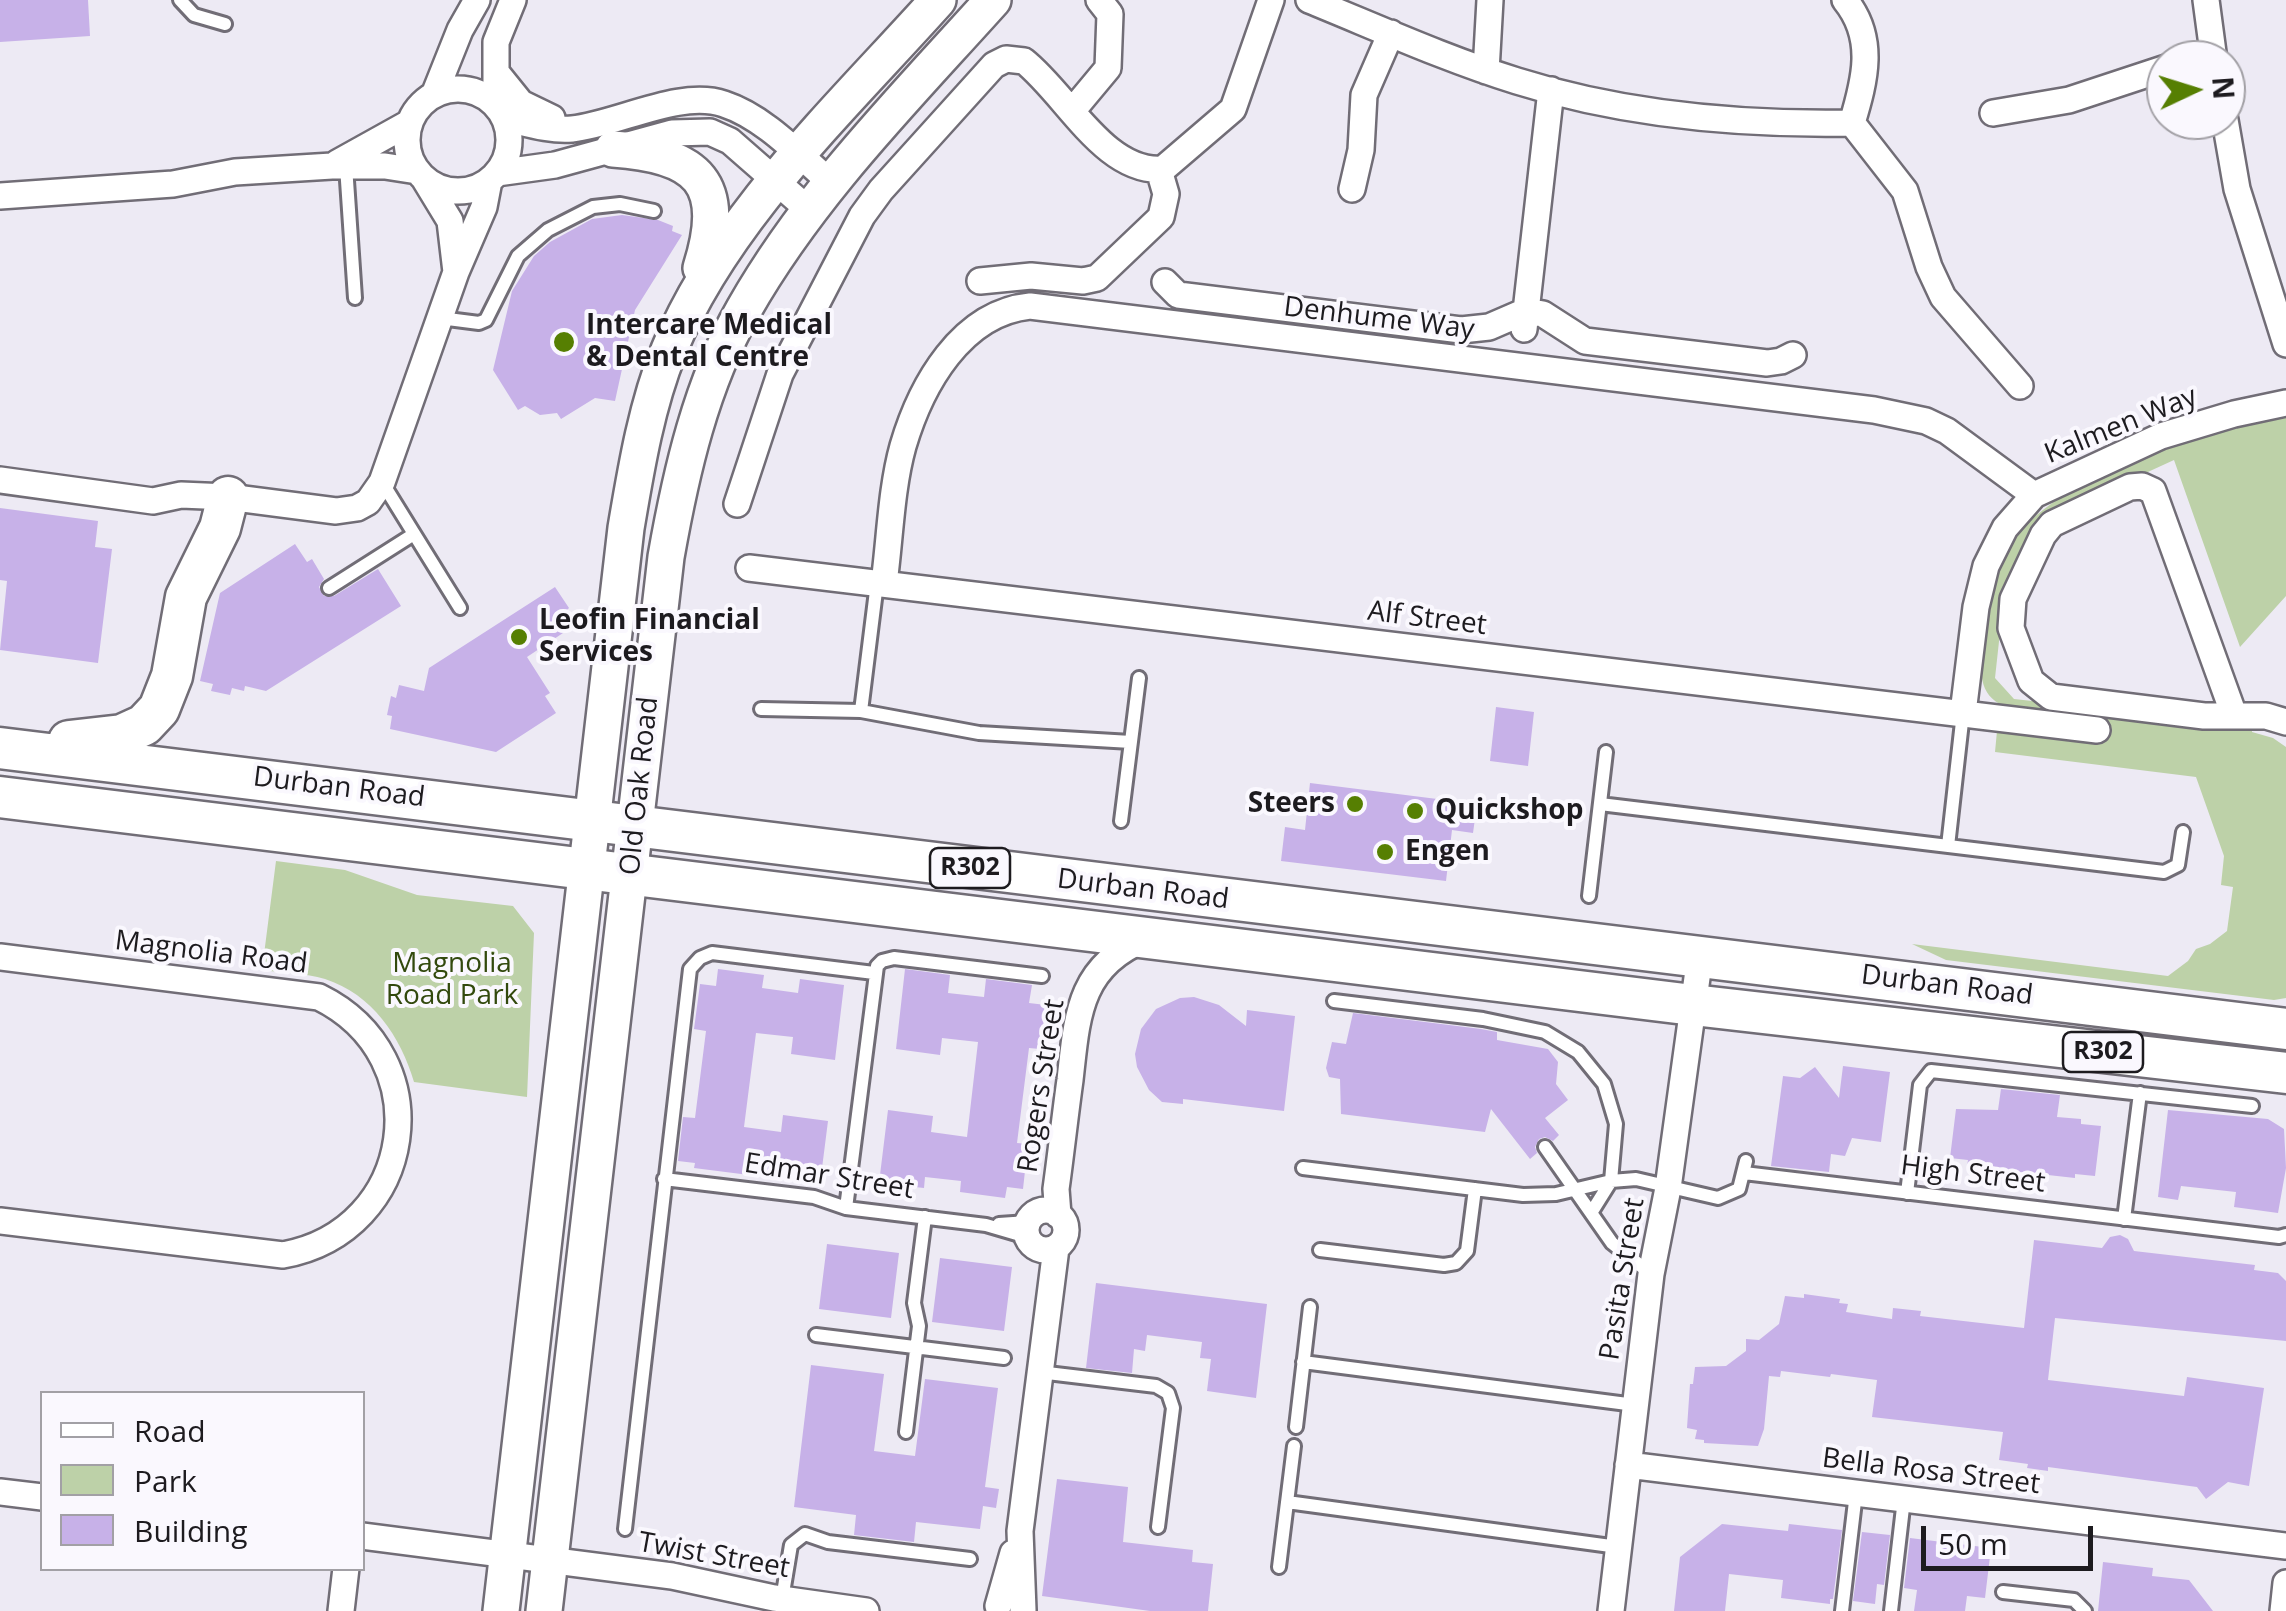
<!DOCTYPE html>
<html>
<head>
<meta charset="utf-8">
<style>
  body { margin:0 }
  #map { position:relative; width:2286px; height:1611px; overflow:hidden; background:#edeaf4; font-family:"Open Sans",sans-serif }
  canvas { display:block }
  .legend { position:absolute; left:40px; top:1391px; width:325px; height:180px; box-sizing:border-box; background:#faf8fe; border:2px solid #a2a0a5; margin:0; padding:12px 18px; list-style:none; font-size:30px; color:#1d1b1f }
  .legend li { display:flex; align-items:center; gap:20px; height:50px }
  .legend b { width:50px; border:2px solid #a2a0a5 }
  .north { position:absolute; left:2146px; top:40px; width:100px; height:100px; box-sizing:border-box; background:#faf8fe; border:2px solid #a2a0a5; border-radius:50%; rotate:86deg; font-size:28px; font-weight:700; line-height:40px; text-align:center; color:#1d1b1f }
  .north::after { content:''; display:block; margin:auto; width:35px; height:45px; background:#567f02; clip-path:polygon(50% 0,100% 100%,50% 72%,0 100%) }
  .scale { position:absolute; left:1921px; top:1526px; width:172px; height:45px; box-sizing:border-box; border:5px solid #1d1b1f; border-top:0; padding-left:12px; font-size:30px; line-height:35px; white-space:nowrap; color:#1d1b1f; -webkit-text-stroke:8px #faf8fe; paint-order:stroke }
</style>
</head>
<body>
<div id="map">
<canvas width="2286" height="1611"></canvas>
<ul class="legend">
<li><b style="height:12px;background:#fff"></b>Road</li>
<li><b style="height:28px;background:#bdd1a8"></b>Park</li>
<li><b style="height:28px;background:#c7b1e8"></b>Building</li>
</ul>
<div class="north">N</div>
<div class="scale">50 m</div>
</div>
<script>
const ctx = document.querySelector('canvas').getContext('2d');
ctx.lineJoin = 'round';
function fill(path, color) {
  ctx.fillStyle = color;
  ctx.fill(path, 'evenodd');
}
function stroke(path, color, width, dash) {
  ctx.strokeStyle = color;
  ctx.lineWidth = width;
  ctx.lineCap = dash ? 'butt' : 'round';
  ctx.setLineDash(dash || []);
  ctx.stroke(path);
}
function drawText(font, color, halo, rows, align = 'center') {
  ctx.font = font + ' "Open Sans",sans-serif';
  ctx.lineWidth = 8;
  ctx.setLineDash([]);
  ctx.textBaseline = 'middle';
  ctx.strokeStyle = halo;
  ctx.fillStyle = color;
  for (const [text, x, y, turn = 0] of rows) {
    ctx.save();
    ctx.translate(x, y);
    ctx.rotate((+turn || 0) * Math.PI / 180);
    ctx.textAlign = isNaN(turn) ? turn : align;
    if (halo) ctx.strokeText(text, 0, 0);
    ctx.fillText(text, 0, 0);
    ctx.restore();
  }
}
fill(new Path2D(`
  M2286,416v180l-46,51 -66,-187 -131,60 -40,85 -8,73 19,21 238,26v7l21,6 13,9v251l-12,2 -328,-40 -34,-16 256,32 20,-15 8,-12 14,-5 17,-13 6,-44 -12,-2 3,-29 -28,-79 -201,-25 2,-21 105,13 4,-23c-27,-6 -84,-5 -106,-17 -24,-13 -19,-39 -16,-61 4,-34 7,-67 25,-96 41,-69 199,-123 277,-131z
  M276,861l69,9 72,25 96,11 21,27 -7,164 -113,-15c-13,-45 -42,-88 -89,-103 -20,-6 -42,-6 -63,-9z`), '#bdd1a8');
fill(new Path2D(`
  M0,0h88l2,36 -90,6z
  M622,215l36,5 15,6 -1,5 10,4 -47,75 -20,91 -20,-3 -34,21 -4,-6 -17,2 -15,-9 -7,4 -25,-40 19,-79 22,-35 16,-14 42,-23z
  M0,508l98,13 -3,26 17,2 -14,114 -98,-13 7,-69 -7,-1z
  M295,544l12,18 5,-3 12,20 -5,8 5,9h10l44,-27 23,37 -135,85 -21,-5 -1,5 -12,-3 -2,7 -19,-4 2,-7 -13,-3 20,-88z
  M555,587l14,21 -8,8 8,13 -42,28 23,36 -5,3 11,17 -60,39 -106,-23 2,-13 -5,-1 4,-19 5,2 3,-13 25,6 5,-23z
  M1496,707l38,5 -6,54 -38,-5z
  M1310,783l167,21 -4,29 -21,-3 -6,51 -165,-20 4,-34 20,3z
  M718,969l46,6 -2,13 36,5 2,-14 44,6 -9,75 -44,-6 2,-17 -37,-4 -12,94 37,5 2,-17 45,6 -8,63 -126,-16 1,-5 -17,-2 5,-44 12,1 11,-87 -12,-2 6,-45 16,2z
  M905,969l45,6 -2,18 36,4 2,-18 46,6 -3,18 17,2 -6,44 -11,-1 -12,95 11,1 -5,45 -16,-2 -2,11 -45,-6 1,-11 -36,-4 -1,11 -45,-5 9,-73 45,6 -2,16 36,5 11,-95 -36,-4 -2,17 -44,-6z
  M1194,997l25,8 27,21 1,-16 48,6 -11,95 -101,-12v5l-21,-2 -13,-12 -12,-23 -2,-13 6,-25 15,-20 24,-11z
  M1353,1013l128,16 16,3v8l51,9 10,13 -2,22 12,16 -23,18 14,17 -6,6 -8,-4 -6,2 -4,8 2,6 -7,6 -39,-50 -6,23 -144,-18 -1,-35 -11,-2 -3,-9 6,-26 14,2z
  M1843,1066l47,6 -9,70 -29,-4 -7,18 -14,-2 -2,18 -58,-6 12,-90 17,2 15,-11 24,31z
  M2001,1089l59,6 -3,22 24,2v5l20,2 -6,50 -20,-2v4l-108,-12 1,-6 -18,-2 6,-49 42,1z
  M2168,1110l100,9 16,10 2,39 -8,45 -44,-6 2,-15 -55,-6 -3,14 -20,-3z
  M2120,1235l8,4 6,12 121,14 -1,5 24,3 8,8v60l-231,-23 -7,62 136,16 3,-19 77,11 -15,98 -21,-4 -22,17 -9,-12 -149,-20v4l-21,-3 1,-4 -29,-4 4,-28 -131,-15 5,-37 -46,-6 -1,3 -49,-6 -1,6 -11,-1 -5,53 -6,17 -54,-3v-3l-9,-1 2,-9 -10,-2 3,-44h3l2,-17 31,-1 20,-15v-12l13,1 20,-16 6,-28 19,2v-4l36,5 -1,4 9,1 -2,8 46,7 1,-11 28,3 -1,5 104,12 10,-88 68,8 8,-11z
  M827,1244l72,9 -8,65 -72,-9z
  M940,1258l72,9 -8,64 -72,-9z
  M1096,1283l171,21 -11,94 -49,-7 4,-32 -11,-1 2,-16 -55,-7 -2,16 -11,-2 -2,24 -46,-5z
  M811,1365l73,9 -10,77 41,5 10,-77 73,9 -13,99 14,2 -3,19 -13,-2 -3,23 -64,-7 -2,20 -60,-7 2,-20 -62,-8z
  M1057,1479l71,8 -5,55 70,8 -1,12 21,2 -5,47h-58l-108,-15z
  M1722,1524l66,7 1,-7 53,6 -9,69h-3v5l-49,-6 2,-18 -54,-6 -4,37h-51l6,-54z
  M1862,1532l28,3 -6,50 -7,-1 -2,20 -22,-3z
  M1910,1538l81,10 -6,50 -18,-2 -2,15h-51l3,-21 -13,-2z
  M2103,1562l50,6 -1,8 37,4 24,31h-115z`), '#c7b1e8');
const lane = new Path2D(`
  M180,0l14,15 31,9
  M346,166l9,132
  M440,318l39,5 7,-3 32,-64 30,-26 45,-23 27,-3 34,7
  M382,482l78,126
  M329,588l85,-54
  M761,709l100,2 118,22 152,9
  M861,711l16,-128
  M1600,804l564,68 14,-7 5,-33
  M1121,821l18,-143
  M1948,846l15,-133
  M1589,896l17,-144
  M1334,1001l149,18 62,13 33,20 26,32 12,40 -5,57 -20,32
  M1545,1147l67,96 39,31
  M1303,1168l220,27 33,-1 55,-13 25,-2 82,19 21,-9 7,-28
  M1744,1173l535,64 7,-2
  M664,1179l150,18 32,11 140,17 41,12
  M1907,1193l13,-108 11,-14 321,35
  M846,1208l31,-242 5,-5 12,-3 148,18
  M2124,1219l16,-126
  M999,1224l29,-2
  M1320,1250l124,15 12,-2 11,-12 8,-62
  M816,1335l188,23
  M1303,1362l332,43
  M1039,1372l117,14 12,7 5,15 -15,119
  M1296,1427l14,-120
  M906,1432l13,-106 -5,-23 11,-86
  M1287,1502l331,45
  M625,1529l65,-560 10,-11 12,-5 162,20
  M1279,1567l15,-121
  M2003,1592l71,8 11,11
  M782,1599l9,-54 14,-11 23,8 142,17
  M1842,1611l14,-118
  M1891,1611l13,-112`);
const street = new Path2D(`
  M1309,0c69,28 137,59 208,81 108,34 222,44 335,42
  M1845,0c31,38 20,80 7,123
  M2206,0l8,60
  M1486,71l4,-71
  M496,72l25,31 31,15
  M496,86v-44l17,-42
  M407 140a51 51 0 1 1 102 0a51 51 0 1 1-102 0Z
  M434,95l26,-65 17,-30
  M1073,110l35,-42 2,-54 -11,-14
  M1993,113l76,-13 97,-32
  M504,118c22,5 45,13 68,11 46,-5 108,-40 152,-25 40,13 75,51 106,78
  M2225,120l12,69 49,155
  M1852,123l53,68 24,76 14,30 77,89
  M337,163l72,-40
  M497,173l58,-8 117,-32 38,-1 20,9 80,70
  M425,180l25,41 6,51
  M1352,189l9,-39 3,-55 27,-62
  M0,196l173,-12 62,-12 97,-6h53l32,5
  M980,281l51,-5 52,5 14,-3 64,-61 5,-23 -7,-24
  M1165,282l13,13 283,35 28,-3 37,-16 17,3 42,27 182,22 14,-2 12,-6
  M1524,329l27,-239
  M0,480l153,21 28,-6 47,2 108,14 21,-3 11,-6 14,-20 74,-210 28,-65 5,-26
  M737,504l43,-130 82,-158 19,-26 113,-125 12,-6 18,2c42,33 81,113 139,108l70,-60 38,-109
  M749,568l1348,162
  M884,583c6,-44 7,-94 19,-137 18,-61 58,-133 127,-140l844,104 52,11 21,10 87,64
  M1963,713l13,-106 10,-41 19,-38 29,-33 127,-59 73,-22 52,-11
  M2234,715l-81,-224 -11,-5 -12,1 -78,37 -9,11 -30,64 -2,29 20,53 20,16 153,19h62l20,6
  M0,957l319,40c122,60 97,234 -36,258l-283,-34
  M1026 1230a20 20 0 1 1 40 0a20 20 0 1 1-40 0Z
  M1058,1215l-2,-26c5,-36 9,-73 14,-109 7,-62 8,-114 75,-141
  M1628,1465l658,81
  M0,1492l42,5
  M362,1536l310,40 102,22 92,13
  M998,1606l15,-53
  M1023,1610l-3,-79 36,-283
  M341,1611l5,-43
  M1611,1611l40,-337 17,-86 32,-232
  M2283,1611l3,-28`);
const secondary = new Path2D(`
  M613,149c86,6 115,34 88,119
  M501,1611l125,-1083c10,-59 20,-121 43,-178 54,-132 175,-245 269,-350
  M544,1611l122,-1054c15,-85 35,-173 78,-248 66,-116 161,-211 249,-309`);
const primary = new Path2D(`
  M69,741l53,-6 22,-10 15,-16 13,-33 14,-79 34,-69 8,-31
  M0,748l2286,281
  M0,797l1693,208 593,68`);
stroke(lane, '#716d76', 18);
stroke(street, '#716d76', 30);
stroke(secondary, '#716d76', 40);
stroke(primary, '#716d76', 45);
stroke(lane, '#fff', 12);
stroke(street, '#fff', 25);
stroke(secondary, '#fff', 35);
stroke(primary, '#fff', 40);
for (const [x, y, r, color] of [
  [564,342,12,"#567f02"],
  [519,637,10,"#567f02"],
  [1355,804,10,"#567f02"],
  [1415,811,10,"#567f02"],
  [1385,852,10,"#567f02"]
]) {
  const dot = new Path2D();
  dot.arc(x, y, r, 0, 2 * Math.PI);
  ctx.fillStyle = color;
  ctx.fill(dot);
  stroke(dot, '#faf8fe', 4);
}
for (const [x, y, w] of [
  [970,868,80],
  [2103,1052,80]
]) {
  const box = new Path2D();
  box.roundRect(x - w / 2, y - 20, w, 40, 8);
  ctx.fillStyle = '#faf8fe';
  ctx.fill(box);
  stroke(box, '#1d1b1f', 2.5);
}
drawText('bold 25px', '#1d1b1f', null, [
  ["R302",970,868],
  ["R302",2103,1052]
]);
drawText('28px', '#1d1b1f', '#faf8fe', [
  ["Denhume Way",1379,319,7],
  ["Kalmen Way",2121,426,-22],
  ["Alf Street",1427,619,7],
  ["Old Oak Road",640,786,-84],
  ["Durban Road",339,788,7],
  ["Durban Road",1143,890,7],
  ["Magnolia Road",211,953,7],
  ["Durban Road",1947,986,7],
  ["Rogers Street",1042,1086,-81],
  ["High Street",1973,1175,7],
  ["Edmar Street",829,1177,9],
  ["Pasita Street",1623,1279,-81],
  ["Bella Rosa Street",1931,1472,7],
  ["Twist Street",714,1556,10]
]);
drawText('bold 28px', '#1d1b1f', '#faf8fe', [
  ["Intercare Medical",586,326],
  ["& Dental Centre",586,358],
  ["Leofin Financial",539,621],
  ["Services",539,653],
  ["Steers",1335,804,"right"],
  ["Quickshop",1435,811],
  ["Engen",1405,852]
], 'left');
drawText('28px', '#32490d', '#faf8fe', [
  ["Magnolia",452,964],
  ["Road Park",452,996]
]);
</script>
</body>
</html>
